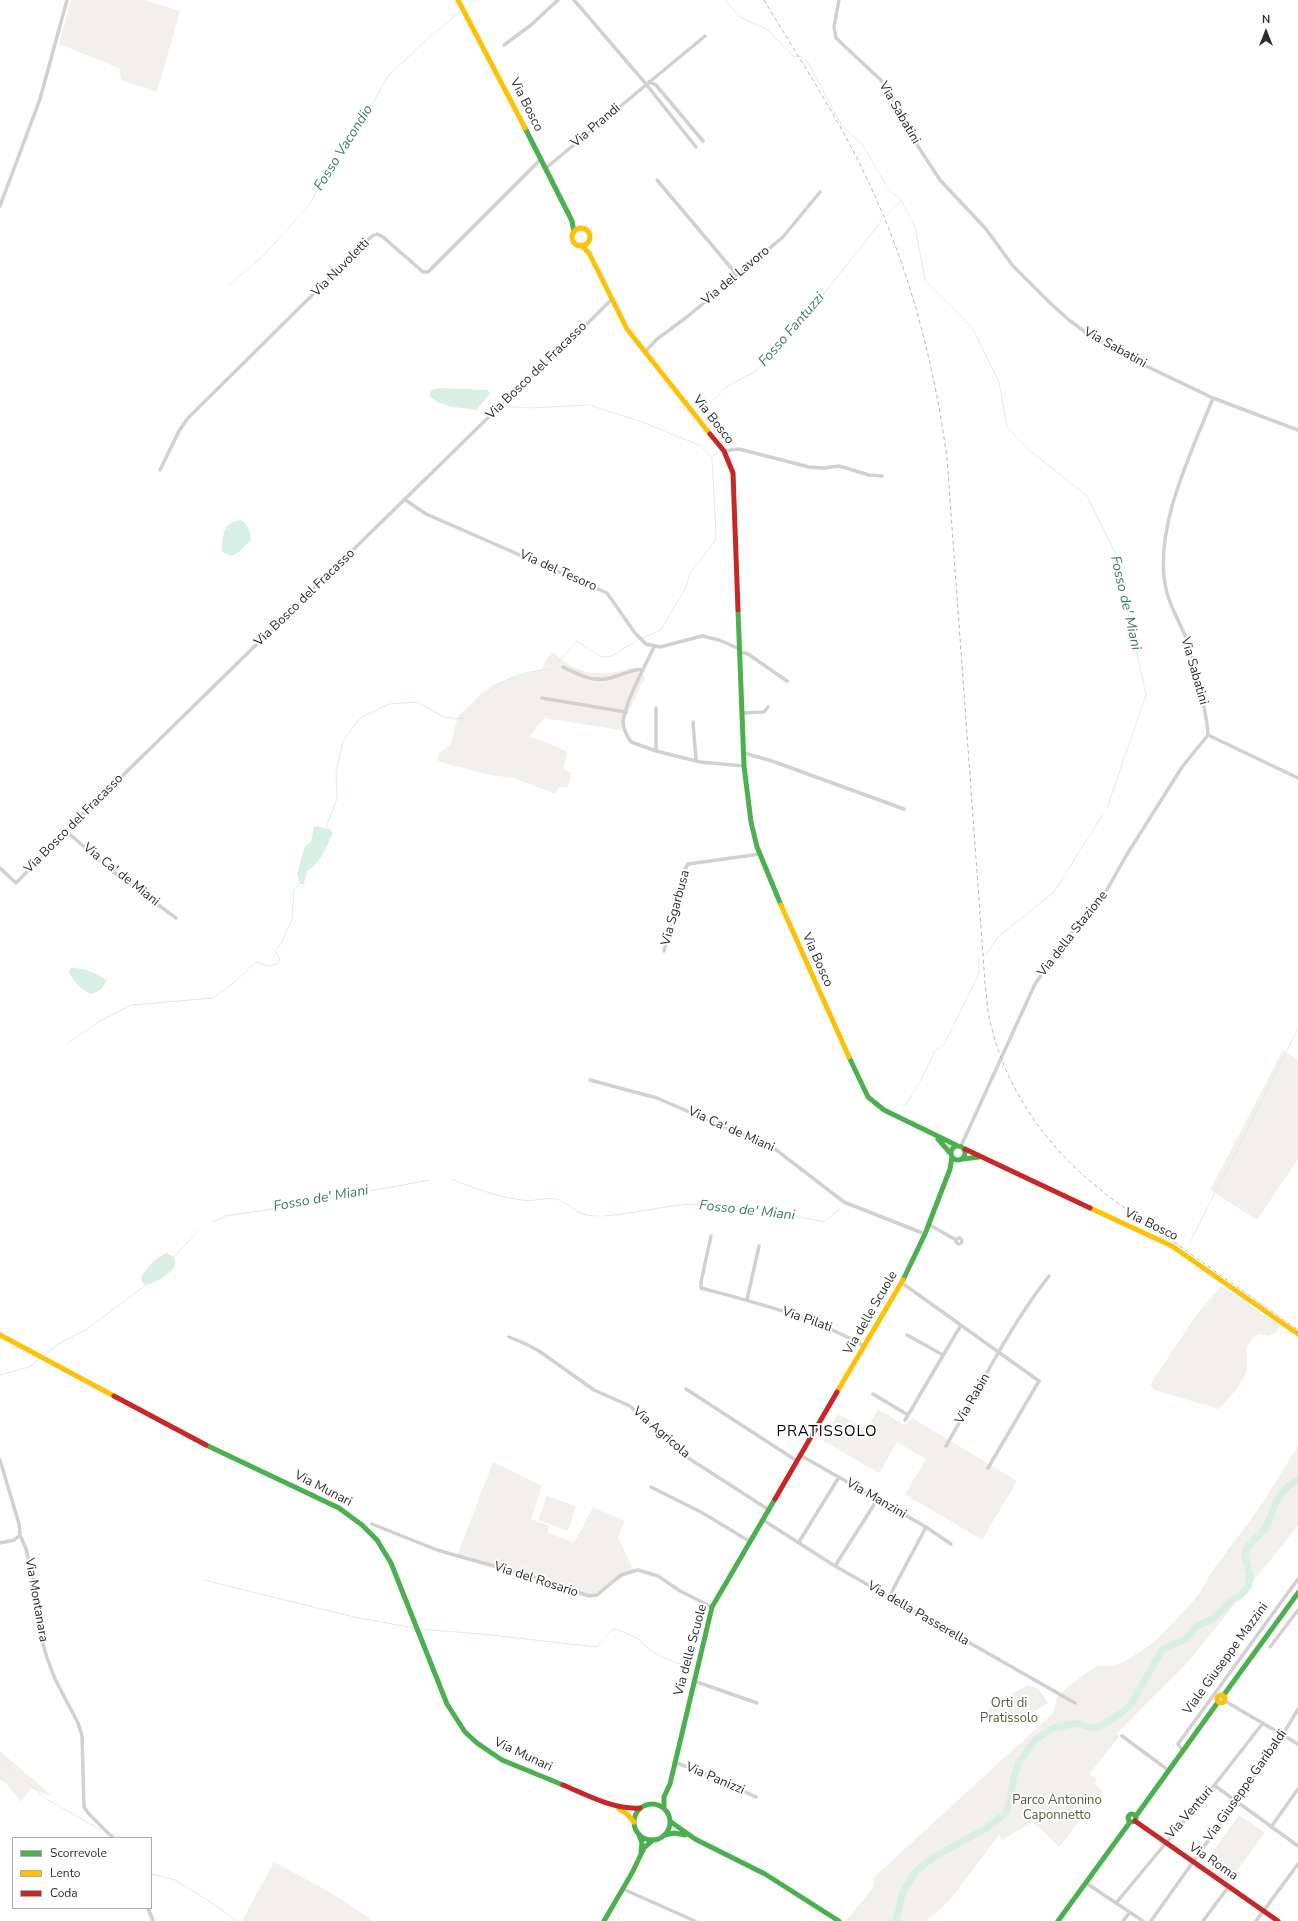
<!DOCTYPE html>
<html>
<head>
<meta charset="utf-8">
<style>
  body { margin:0 }
  #map { position:relative; width:1298px; height:1921px; overflow:hidden; background:#fff; font-family:"Nunito Sans",sans-serif }
  canvas { display:block }
  .legend { position:absolute; left:12px; top:1837px; width:140px; height:72px; box-sizing:border-box; background:#fff; border:1px solid #ababab; margin:0; padding:5px 7px; list-style:none; font-size:12px; color:#2c2c2c }
  .legend li { display:flex; align-items:center; gap:8px; height:20px }
  .legend b { width:20px; border:1px solid #ababab }
  .north { position:absolute; left:1246px; top:12px; width:40px; height:40px; -webkit-text-stroke:3px #fff; paint-order:stroke; rotate:0deg; font-size:11px; font-weight:700; line-height:16px; text-align:center; color:#2c2c2c }
  .north::after { content:''; display:block; margin:auto; width:14px; height:18px; background:#2c2c2c; clip-path:polygon(50% 0,100% 100%,50% 72%,0 100%) }
</style>
</head>
<body>
<div id="map">
<canvas width="1298" height="1921"></canvas>
<ul class="legend">
<li><b style="height:5px;background:#4caf50"></b>Scorrevole</li>
<li><b style="height:5px;background:#ffc107"></b>Lento</li>
<li><b style="height:5px;background:#c62828"></b>Coda</li>
</ul>
<div class="north">N</div>
</div>
<script>
const ctx = document.querySelector('canvas').getContext('2d');
ctx.lineJoin = 'round';
function fill(path, color) {
  ctx.fillStyle = color;
  ctx.fill(path, 'evenodd');
}
function stroke(path, color, width, dash) {
  ctx.strokeStyle = color;
  ctx.lineWidth = width;
  ctx.lineCap = dash ? 'butt' : 'round';
  ctx.setLineDash(dash || []);
  ctx.stroke(path);
}
function drawText(font, color, halo, rows, align = 'center') {
  ctx.font = font + ' "Nunito Sans",sans-serif';
  ctx.lineWidth = 4;
  ctx.setLineDash([]);
  ctx.textBaseline = 'middle';
  ctx.strokeStyle = halo;
  ctx.fillStyle = color;
  for (const [text, x, y, turn = 0] of rows) {
    ctx.save();
    ctx.translate(x, y);
    ctx.rotate((+turn || 0) * Math.PI / 180);
    ctx.textAlign = isNaN(turn) ? turn : align;
    if (halo) ctx.strokeText(text, 0, 0);
    ctx.fillText(text, 0, 0);
    ctx.restore();
  }
}
fill(new Path2D(`
  M71,0h74l35,11 -23,81 -36,-12 -2,-12 -60,-24z
  M553,652c24,23 46,26 78,16l14,9 -25,53 -76,-12 -15,19 17,5 22,10 -5,16 8,5 -3,14h-9l-4,7 -41,-16 -25,-3 -52,-14 2,-7 12,-10 7,-28 21,-20 14,-11 14,-6 35,-10 3,-8z
  M1283,1050l15,10v99l-41,61 -47,-30z
  M1221,1286l58,39 -2,7 -9,4 -9,-2c-21,12 -7,25 -14,41 -7,14 -16,24 -27,34l-63,-19 -5,-5 47,-71z
  M878,1409l26,16 8,-7 105,63 -35,59 -77,-46 21,-35 -28,-16 1,-4 -20,34 -57,-33 16,-26 29,15z
  M1298,1446v80l-110,136 -72,72 3,3 -30,37 8,5 -3,5 9,7 -44,56 -26,-25 -31,18 -3,-5 -50,66 -23,20h-80l26,-32 2,-8 -2,-2 181,-166 4,-16 13,-12 28,-20 14,1 11,-4 26,-16 10,-9 39,-41 14,-25 46,-61z
  M493,1462l49,24 -11,33 18,7 -2,6 27,11 19,-36 32,14 -7,16 16,34 -38,22 -12,3 -51,-18 -76,-22z
  M547,1496l29,10 -8,25 -30,-11z
  M1027,1685l11,3 10,15 -38,23 -25,-12 4,-6z
  M0,1749l1,3 54,46 -24,-10 -10,14 -15,-19 -6,-3z
  M1239,1815l26,18 -36,49 -21,-13 1,-12z
  M274,1862c34,18 68,35 98,59h-130z`), '#f3f0eb');
fill(new Path2D(`
  M438,388l50,2 2,4 -14,16c-16,-3 -35,-2 -46,-14v-5z
  M240,520c8,3 10,11 11,20l-12,12 -7,4 -10,-4c0,-14 1,-30 18,-32z
  M314,826l16,3 3,4c-8,15 -11,29 -26,38l-3,13h-4l-3,-10 8,-28 6,-4z
  M70,968c11,-1 28,5 36,12 -1,7 -7,12 -15,14 -11,-5 -16,-11 -22,-21z
  M167,1253l7,4c1,4 2,7 0,10 -4,7 -20,17 -28,18l-4,-3 -1,-5c7,-10 14,-20 26,-24z`), '#d8f0e3');
stroke(new Path2D(`
  M725,0l15,17 28,13 26,27 6,-1 8,6 34,64 20,18 27,46 12,10 14,26 10,54 48,49 26,53 8,45 22,23 58,46 28,57 31,142 -39,113
  M468,5l7,-5
  M886,216l15,-16
  M228,286l36,-31 46,-51 13,-26 39,-56 26,-46 38,-36 35,-29
  M502,406l27,2 61,-3
  M592,406l50,16 57,23 13,12 8,-8
  M723,445l-11,-19 -4,-13 3,-11 15,-15 30,-16 36,-37 88,-111
  M642,638l19,-8 25,-43 4,-14 25,-32 1,-10 -4,-73
  M326,827l11,-28 -1,-27 7,-31 17,-23 29,-14 28,-2 27,15 18,2c26,-30 48,-49 89,-49l26,-29 24,16 11,-1 27,-17
  M985,956l13,-19 56,-45 49,-78
  M68,1043l32,-22 31,-16 82,-7 24,-18 15,-15 5,-3 12,4 8,-2 3,-5 -5,-9 6,-6 11,-25 2,-30 6,-5
  M905,1106l16,-26 14,-29 9,-6 35,-72v-14
  M451,1179c23,9 46,18 71,21 10,2 29,-4 37,0 16,7 19,17 39,16
  M603,1216c34,-2 68,-13 103,-12 40,1 79,10 118,18l16,-13
  M213,1222l12,-6 35,-5 170,-31
  M1189,1244l109,-215
  M174,1257l24,-26
  M44,1356l14,-12 29,-15 59,-44
  M0,1375l29,-8 11,-8
  M204,1580l150,37 60,11
  M419,1629l63,5 115,13 15,-17 4,-1 21,9 14,13 13,7 27,10 3,-1
  M0,1762l5,1 41,36 55,31
  M112,1834l6,4
  M151,1874l24,6 34,21 28,20`), '#d8f0e3', 1);
stroke(new Path2D(`
  M896,1921l7,-30 13,-20 18,-14 51,-28 21,-16 4,-12 4,-24 5,-15 16,-22 18,-12 24,-5 11,4h11l21,-13 11,-10 31,-54 9,-5 14,-5 12,-14 17,-8 18,-18 9,-5 7,-8 2,-11 -5,-20 1,-8 19,-19 13,-31 10,-12 10,-6`), '#d8f0e3', 7);
stroke(new Path2D(`
  M574,0l72,84 50,63
  M839,0l-5,27 2,11 50,47 20,43 34,52 46,49 27,37 36,36 20,18 23,17 52,28 69,33 85,32
  M504,45l27,-20 27,-25
  M649,82l7,3 47,56
  M546,168l159,-132
  M657,180l80,95
  M0,206l40,-107 27,-99
  M645,352l11,-12 32,-24 95,-79 37,-45
  M724,451l15,-2 70,18 15,1 15,-2 30,9 13,1
  M160,470l19,-39 9,-13 184,-182 5,-2 6,3 40,35h5l113,-113
  M404,499l22,15 181,79 28,40 11,11 14,3 42,-11 17,4 21,9
  M654,647c-9,19 -29,55 -31,75 0,7 4,14 8,20l25,9 44,11 44,4
  M741,652l7,2 39,27
  M563,667c13,6 26,14 41,12 11,0 30,-12 39,-9
  M542,698l84,14
  M656,708v43
  M743,713l21,-1 4,-5
  M693,722l3,38
  M1208,735c-1,-22 -8,-44 -13,-65 -3,-11 -5,-22 -9,-32 -6,-15 -15,-30 -19,-45 -16,-60 24,-140 46,-195
  M1208,735l90,43
  M744,753l28,8 132,48
  M66,831l46,40 64,47
  M0,868l16,15 50,-52 436,-427 59,-54 51,-51
  M664,951l21,-82 3,-5 72,-10
  M590,1080l67,18 118,51 69,53 81,32
  M961,1146l74,-162 31,-45 34,-37 26,-46 56,-89 26,-32
  M928,1224l28,16
  M711,1236l-10,46v6c56,15 113,29 163,58
  M956 1241a3 3 0 1 1 6 0a3 3 0 1 1-6 0Z
  M902,1283l137,98 -51,87
  M747,1300l12,-54
  M907,1335l36,20
  M509,1337l17,7 13,7 55,39 36,16 49,46 90,58
  M686,1389l111,72
  M873,1394l35,21 53,-90
  M905,1420l3,-5
  M946,1446c33,-57 62,-118 103,-170
  M800,1455l126,72 25,17
  M0,1460l19,64 1,11 6,14 10,41 6,50 5,18 8,21 23,44 4,13 2,71 5,7 24,24
  M651,1487l50,25 48,29
  M763,1520l72,46 240,137
  M372,1524l65,26 113,32 39,14 8,-1 24,-20 17,-5 20,6 22,15 32,16
  M799,1542l40,-65
  M0,1543l14,-3 6,-5
  M835,1566l42,-66
  M889,1597l37,-70
  M1270,1647l28,-37
  M694,1681l63,22
  M1225,1701l73,43
  M1122,1736l46,34
  M1183,1751l-5,-7 120,-165
  M674,1762l40,15 42,20
  M1214,1785l84,61
  M1271,1827l27,-38
  M1086,1883l57,38
  M623,1889l72,32
  M1116,1903l100,-120 47,-60
  M148,1908l5,13
  M1123,1921l6,-8
  M1151,1921l130,-183 17,-29
  M1203,1921l26,-35
  M1256,1921l42,-57`), '#d1d1d1', 3.5);
stroke(new Path2D(`
  M525,128l47,93 2,11
  M738,610l6,156 7,56 6,25 24,58
  M849,1057l19,40 16,13 72,35
  M938,1139l13,15
  M951 1153a7 7 0 1 1 14 0a7 7 0 1 1-14 0Z
  M963,1159l16,-2
  M903,1280l22,-46 25,-65 2,-12
  M206,1445l133,63 23,17 15,15 14,23 56,141 18,28 12,11 25,17 61,25
  M1223,1696l75,-103
  M634 1822a18 18 0 1 1 36 0a18 18 0 1 1-36 0Z
  M664,1808v-11l6,-13 42,-177 63,-108
  M1128 1818a4 4 0 1 1 8 0a4 4 0 1 1-8 0Z
  M1136,1816l82,-114
  M671,1822l24,17 70,35 74,47
  M639,1835l3,8 -1,8
  M665,1835l9,-2 11,2
  M604,1921l28,-48 12,-25 9,-8
  M1058,1921l72,-99`), '#4caf50', 5);
stroke(new Path2D(`
  M458,0l67,128
  M572 237a9 9 0 1 1 18 0a9 9 0 1 1-18 0Z
  M581,245l8,8 38,76 83,105
  M781,905l68,152
  M1090,1208l82,38 126,88
  M0,1335l114,61
  M837,1392l66,-112
  M1217 1699a4 4 0 1 1 8 0a4 4 0 1 1-8 0Z
  M619,1809l8,5 7,8`), '#ffc107', 5);
stroke(new Path2D(`
  M710,434l14,17 9,22 5,137
  M965,1149l125,59
  M114,1396l92,49
  M775,1499l62,-107
  M563,1785c24,10 51,25 77,23
  M1135,1821l143,100`), '#c62828', 5);
stroke(new Path2D(`
  M764,0c36,60 76,120 105,183 41,87 65,180 78,275l38,525c2,14 2,29 6,42 14,61 52,116 99,156 23,20 49,37 74,54 45,32 89,63 134,95`), '#b8b8b8', 1, [4, 3]);
drawText('13px', '#2c2c2c', '#fff', [
  ["Via Bosco",526,105,63],
  ["Via Sabatini",899,113,60],
  ["Via Prandi",596,126,-40],
  ["Via Nuvoletti",341,268,-45],
  ["Via del Lavoro",736,276,-40],
  ["Via Sabatini",1115,348,29],
  ["Via Bosco del Fracasso",537,371,-44],
  ["Via Bosco",713,420,52],
  ["Via del Tesoro",558,571,24],
  ["Via Bosco del Fracasso",305,598,-44],
  ["Via Sabatini",1194,671,74],
  ["Via Bosco del Fracasso",74,824,-45],
  ["Via Ca' de Miani",121,875,38],
  ["Via Sgarbusa",676,908,-75],
  ["Via della Stazione",1073,934,-52],
  ["Via Bosco",817,960,66],
  ["Via Ca' de Miani",731,1130,24],
  ["Via Bosco",1151,1225,26],
  ["Via delle Scuole",871,1313,-60],
  ["Via Pilati",807,1320,19],
  ["Via Rabin",973,1399,-60],
  ["Via Agricola",661,1433,41],
  ["Via Munari",323,1489,27],
  ["Via Manzini",876,1499,30],
  ["Via del Rosario",536,1580,18],
  ["Via Montanara",36,1600,80],
  ["Via della Passerella",918,1614,30],
  ["Via delle Scuole",691,1650,-75],
  ["Viale Giuseppe Mazzini",1226,1659,-54],
  ["Via Munari",523,1755,25],
  ["Via Panizzi",715,1779,23],
  ["Via Giuseppe Garibaldi",1246,1786,-55],
  ["Via Venturi",1190,1813,-49],
  ["Via Roma",1213,1862,34]
]);
drawText('13px', '#65563c', '#fff', [
  ["Orti di",1009,1704],
  ["Pratissolo",1009,1719],
  ["Parco Antonino",1057,1801],
  ["Caponnetto",1057,1816]
]);
drawText('italic 14px', '#3a7e5c', '#fff', [
  ["Fosso Vacondio",344,148,-58],
  ["Fosso Fantuzzi",792,330,-49],
  ["Fosso de' Miani",1125,603,77],
  ["Fosso de' Miani",321,1199,-10],
  ["Fosso de' Miani",747,1211,6]
]);
ctx.letterSpacing = '1px';
drawText('15px', '#000', '#fff', [
  ["PRATISSOLO",827,1432]
]);
ctx.letterSpacing = '0px';
</script>
</body>
</html>
